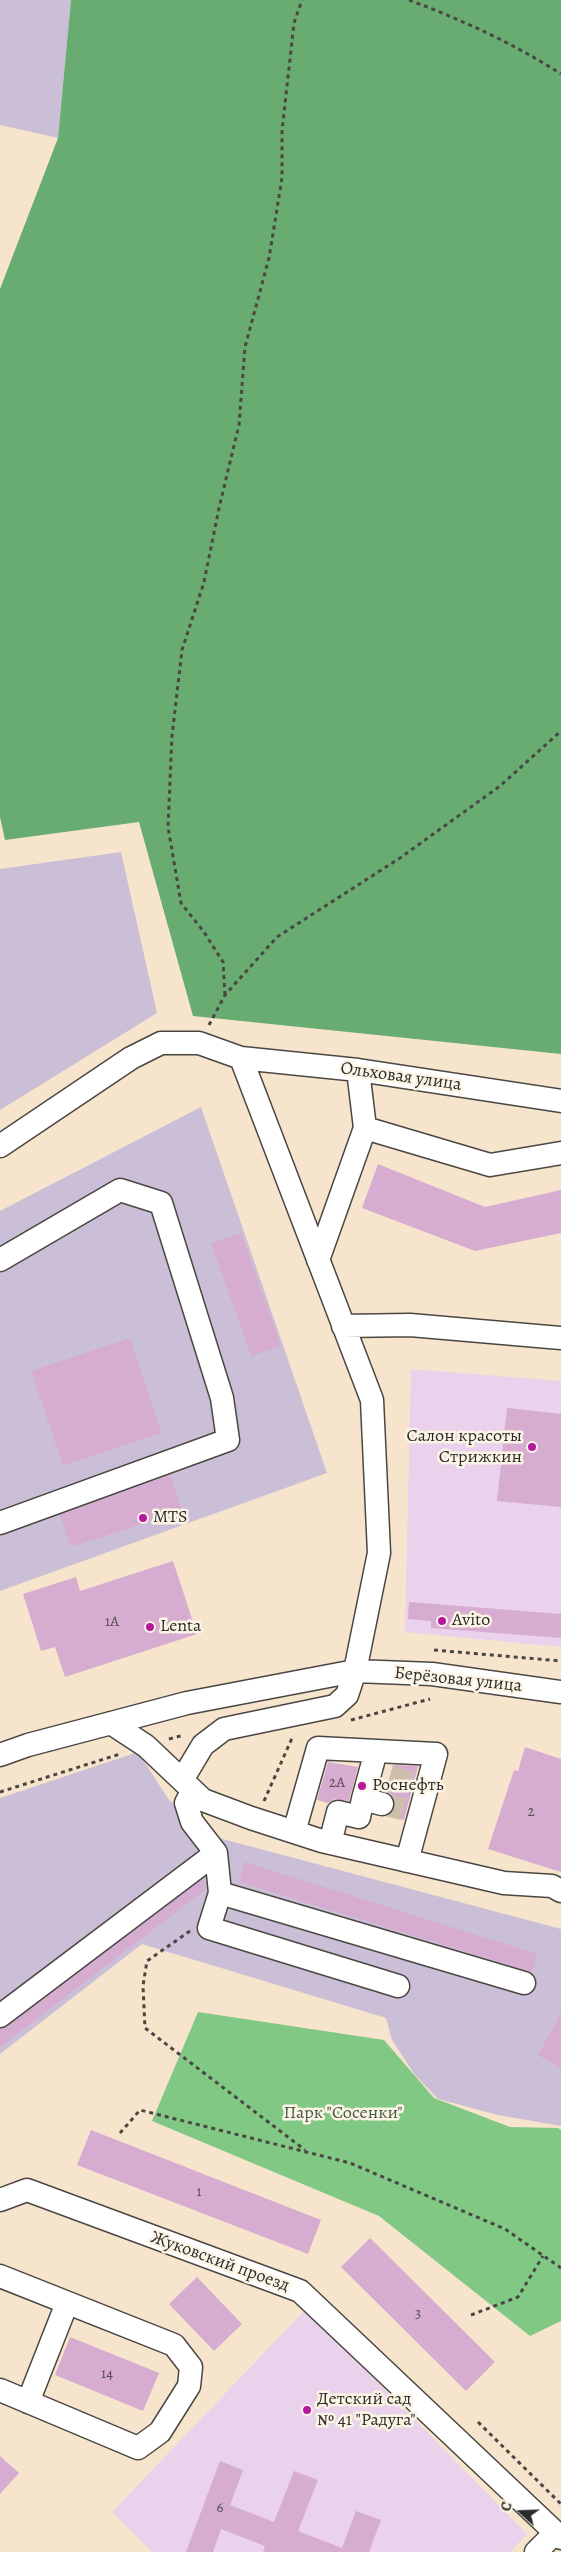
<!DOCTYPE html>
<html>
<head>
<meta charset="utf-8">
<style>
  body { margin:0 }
  #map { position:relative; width:561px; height:2552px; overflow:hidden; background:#f7e4cc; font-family:Alegreya,serif }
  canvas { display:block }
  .north { position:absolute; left:496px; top:2487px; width:50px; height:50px; -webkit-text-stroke:4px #fcf5e5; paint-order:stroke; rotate:290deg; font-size:14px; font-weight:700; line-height:20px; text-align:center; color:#2b2b2b }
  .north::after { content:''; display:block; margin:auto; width:18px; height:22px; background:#2b2b2b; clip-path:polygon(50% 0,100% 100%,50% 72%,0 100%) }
</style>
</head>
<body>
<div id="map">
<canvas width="561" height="2552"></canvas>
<div class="north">С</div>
</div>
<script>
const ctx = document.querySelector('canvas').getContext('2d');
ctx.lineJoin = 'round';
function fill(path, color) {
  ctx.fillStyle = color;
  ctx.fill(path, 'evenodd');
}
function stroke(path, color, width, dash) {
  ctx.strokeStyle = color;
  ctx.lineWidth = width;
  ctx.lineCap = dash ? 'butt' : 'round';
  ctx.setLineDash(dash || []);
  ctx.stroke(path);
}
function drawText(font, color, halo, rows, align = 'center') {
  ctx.font = font + ' Alegreya,serif';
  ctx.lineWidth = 5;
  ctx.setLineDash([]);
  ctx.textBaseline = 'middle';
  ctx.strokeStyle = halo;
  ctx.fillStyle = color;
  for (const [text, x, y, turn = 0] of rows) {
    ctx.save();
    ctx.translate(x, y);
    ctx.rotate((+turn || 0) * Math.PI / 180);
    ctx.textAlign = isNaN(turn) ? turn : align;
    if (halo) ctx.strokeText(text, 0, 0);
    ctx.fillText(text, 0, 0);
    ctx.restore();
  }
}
fill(new Path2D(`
  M411,1369l150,12v266l-156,-15z
  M306,2309l221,225 -17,18h-358l-40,-40z`), '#ead1ec');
fill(new Path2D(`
  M0,0h71l-13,138 -58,-13z
  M121,852l36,161 -157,97v-241z
  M201,1107l126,366 -327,118v-380z
  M138,1752l31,48 50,38 342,91v197l-63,-11 -60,-16 -23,-24 -23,-35 -6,-22 -244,-74 -142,110v-256z`), '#cabfd6');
fill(new Path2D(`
  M198,2012l186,28 50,58 76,29 48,1 3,2v191l-31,15 -151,-120 -227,-95z`), '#81c884');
fill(new Path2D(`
  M71,0h490v1054l-368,-38 -54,-194 -134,18 -5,-23v-528l58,-151z`), '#68ac72');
fill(new Path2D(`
  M378,1164l107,43 76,-17v43l-86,18 -113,-43z
  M241,1233l40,113 -30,10 -40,-113z
  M130,1338l32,95 -99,33 -32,-95z
  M507,1408l54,6v93l-64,-6z
  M170,1475l12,36 -111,36 -11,-32z
  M173,1561l24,73 -132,43 -10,-30 -14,4 -18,-57 53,-17 4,14z
  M409,1602l152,12v24l-130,-10v-7l-23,-2z
  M525,1747l36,12v113l-73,-23 26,-79 4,1z
  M328,1762l30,5 -9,34 -14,-2 -7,4 -11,-3z
  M393,1765l25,1 -14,54 -17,-4 8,-9 -3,-12 -6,-4z
  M245,1862l292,92 -5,18 -293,-90z
  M204,1878l2,11 -206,158v-18l8,-3z
  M561,2013v55l-23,-13z
  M91,2130l230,90 -13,34 -231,-89z
  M370,2238l125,124 -29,29 -125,-124z
  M197,2277l45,47 -28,27 -45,-47z
  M70,2337l89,36 -16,38 -88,-36z
  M0,2456l19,17 -19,21z
  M220,2461l23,9 -13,35 44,17 20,-51 24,9 -20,51 44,17 14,-37 25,9 -12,32h-106l2,-6 -44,-17 -8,23h-27z`), '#d6add0');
stroke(new Path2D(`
  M390,1777l23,6
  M382,1804l24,6`), '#cebfac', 22, [22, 11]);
const minor = new Path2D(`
  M358,1070l7,58 125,37 71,-12
  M0,1146l131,-88 30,-15h38l42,15 117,12 203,31
  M0,1260l120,-70 41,13 61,195 6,42 -228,83
  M318,1260l47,-132
  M343,1326l67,-1 151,13
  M111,1723l35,23 57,54 48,18 71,23 182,42 48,3 9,5
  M0,1755l28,-10 159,-42 168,-32 77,3 129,18
  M182,1780l21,-35 21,-16 111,-23 12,-11 8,-24 24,-118 -7,-153 -131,-342
  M192,1792l-6,11 6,19 24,31 4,40 304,90
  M363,1799l13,-48
  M294,1832l24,-84 118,6 -29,107
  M330,1843l8,-31 21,5 4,-18 19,5
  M220,1893l-11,35 189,58
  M0,2016l216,-163
  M0,2200l27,-10 273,101 261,247
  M0,2276l174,69 17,22 -2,19 -29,46 -22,16 -138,-58
  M28,2402l39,-99
  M536,2552l19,-19`);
stroke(minor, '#4a4743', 25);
stroke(new Path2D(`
  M409,0c53,20 104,43 152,74
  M225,995l-2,-33 -19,-30 -23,-29 -13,-76 4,-91 10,-86 22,-68 15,-74 20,-83 6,-78 24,-89 13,-80v-47l12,-108 8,-23
  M209,1025l16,-30 52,-58 123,-79 100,-72 61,-55
  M434,1650l127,11
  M351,1720l79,-21
  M169,1739l15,-4
  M0,1792l120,-38
  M264,1801l29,-65
  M190,1931l-43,30 -4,25 2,42 160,122
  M120,2133l20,-23 210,53 155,66 56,39
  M471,2315l47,-18 25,-41
  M478,2422l83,82`), '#4a4743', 3, [4, 4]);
stroke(minor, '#fff', 22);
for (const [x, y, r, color] of [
  [532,1447,5,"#b5179e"],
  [143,1518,5,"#b5179e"],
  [442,1621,5,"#b5179e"],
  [150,1627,5,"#b5179e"],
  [362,1786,5,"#b5179e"],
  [307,2410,5,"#b5179e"]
]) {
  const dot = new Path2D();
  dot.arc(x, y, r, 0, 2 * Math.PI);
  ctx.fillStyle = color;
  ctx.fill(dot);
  stroke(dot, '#fcf5e5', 2);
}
drawText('15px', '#564c54', null, [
  ["1А",112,1622],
  ["2А",337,1783],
  ["2",531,1812],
  ["1",199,2192],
  ["3",418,2314],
  ["14",107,2374],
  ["6",220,2508]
]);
drawText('18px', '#2b2b2b', '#fcf5e5', [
  ["Ольховая улица",401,1077,8],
  ["Берёзовая улица",458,1680,6],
  ["Жуковский проезд",220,2262,20]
]);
drawText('18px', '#2b2b2b', '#fcf5e5', [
  ["Салон красоты",522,1437,"right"],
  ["Стрижкин",522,1458,"right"],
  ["MTS",153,1518],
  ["Avito",452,1621],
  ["Lenta",160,1627],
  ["Роснефть",372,1786],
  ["Детский сад",317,2400],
  ["№ 41 \"Радуга\"",317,2421]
], 'left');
drawText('18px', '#455a46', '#fcf5e5', [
  ["Парк \"Сосенки\"",343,2114]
]);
</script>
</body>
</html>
